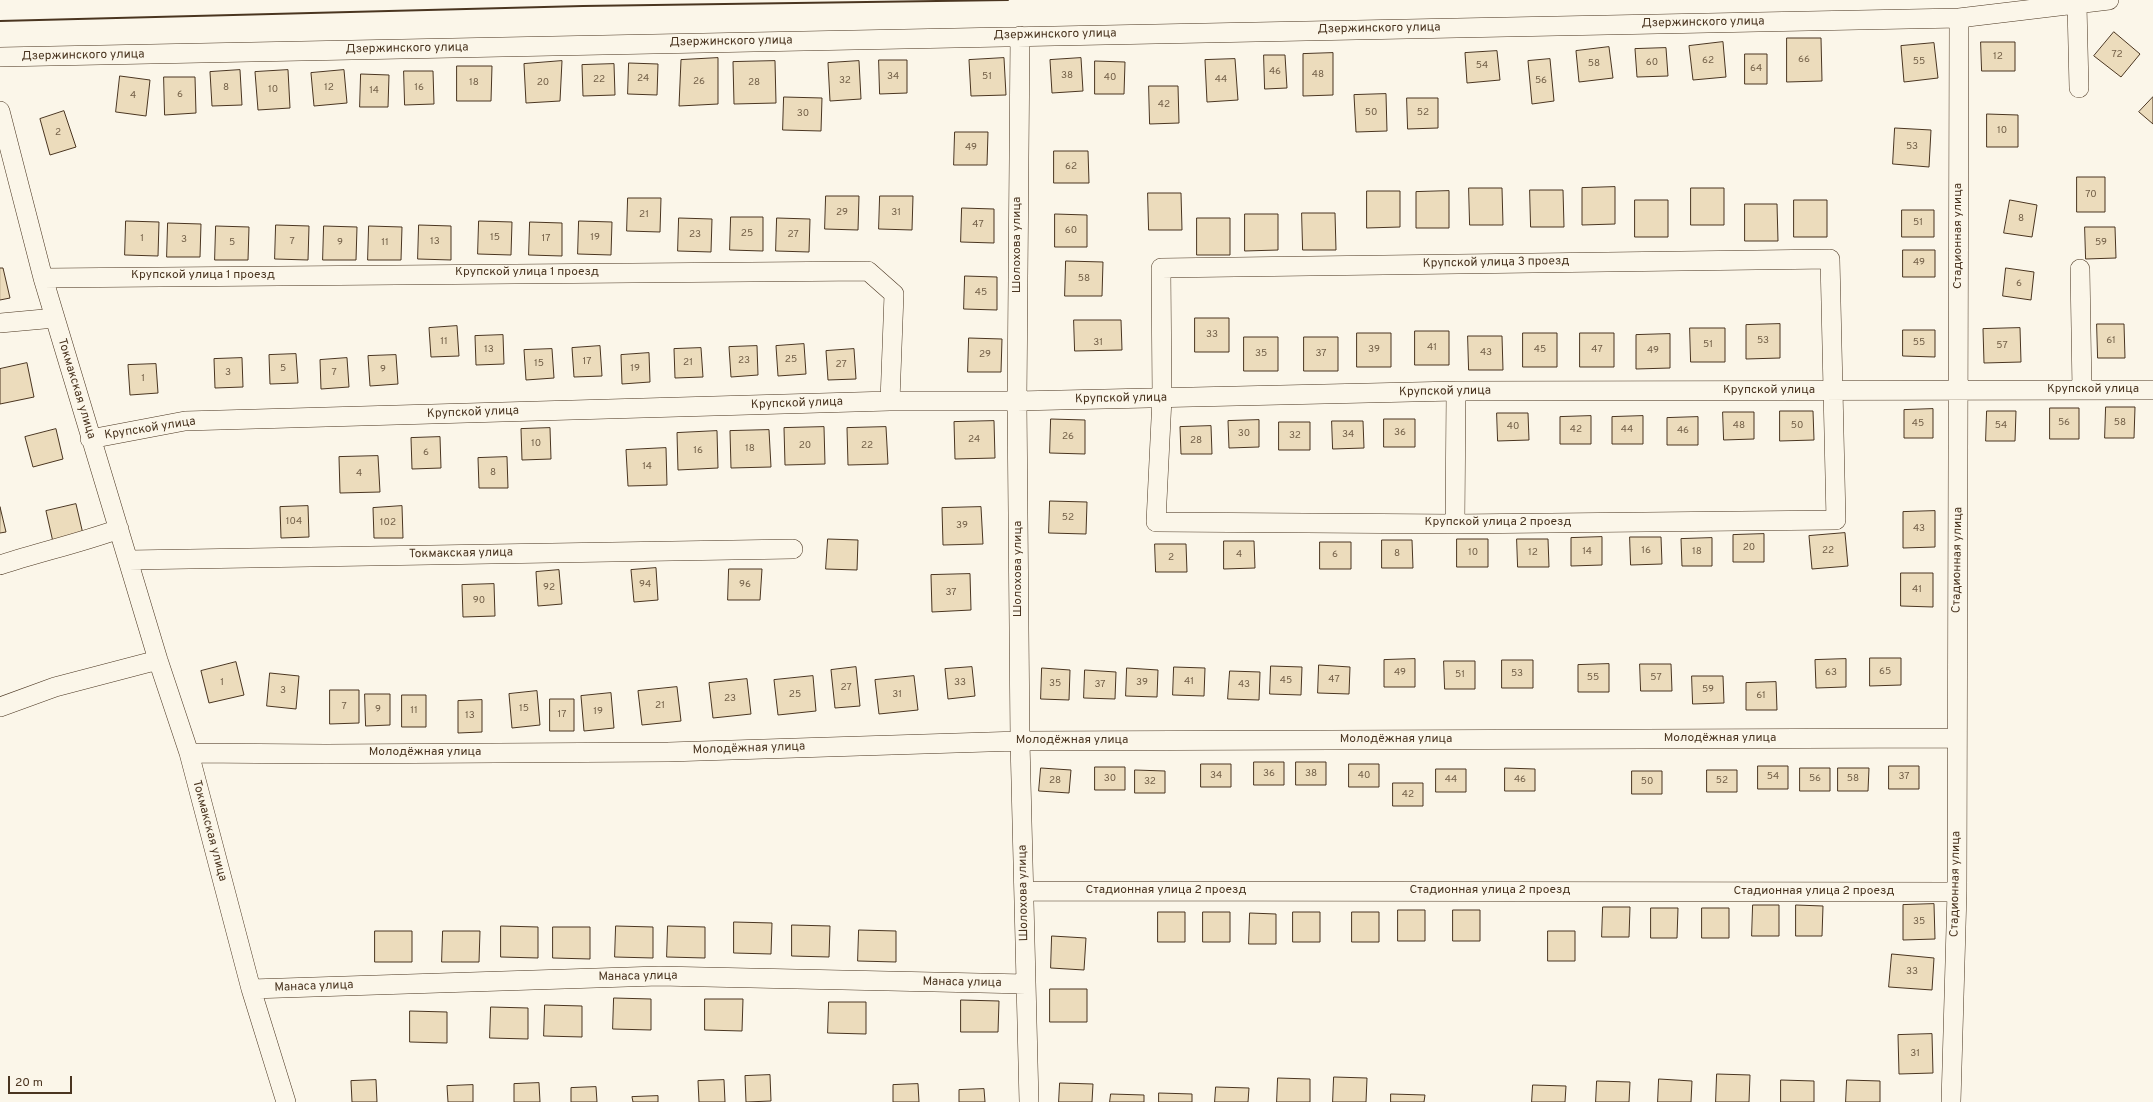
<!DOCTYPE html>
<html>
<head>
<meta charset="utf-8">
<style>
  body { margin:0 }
  #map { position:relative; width:2153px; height:1102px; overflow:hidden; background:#fbf6e9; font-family:Overpass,sans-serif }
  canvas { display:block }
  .scale { position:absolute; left:8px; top:1076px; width:64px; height:18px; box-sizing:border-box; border:2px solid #4a3520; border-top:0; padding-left:5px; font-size:12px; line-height:14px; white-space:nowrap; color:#4a3520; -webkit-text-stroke:3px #fbf6e9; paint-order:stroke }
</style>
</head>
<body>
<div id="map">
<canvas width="2153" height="1102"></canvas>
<div class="scale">20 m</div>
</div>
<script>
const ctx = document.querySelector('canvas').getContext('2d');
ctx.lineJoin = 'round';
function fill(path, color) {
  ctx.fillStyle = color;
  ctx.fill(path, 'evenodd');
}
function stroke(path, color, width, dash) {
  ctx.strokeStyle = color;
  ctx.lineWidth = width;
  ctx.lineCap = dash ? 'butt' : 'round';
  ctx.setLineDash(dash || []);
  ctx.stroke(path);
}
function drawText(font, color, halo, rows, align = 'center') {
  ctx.font = font + ' Overpass,sans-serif';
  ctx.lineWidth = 3;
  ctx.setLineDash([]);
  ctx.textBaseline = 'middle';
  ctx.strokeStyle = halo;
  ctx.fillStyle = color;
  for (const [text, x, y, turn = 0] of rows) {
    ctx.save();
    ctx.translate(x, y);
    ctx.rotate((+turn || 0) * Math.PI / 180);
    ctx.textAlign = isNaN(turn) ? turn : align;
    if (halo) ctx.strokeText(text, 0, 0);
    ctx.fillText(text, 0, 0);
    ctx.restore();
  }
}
const building = new Path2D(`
  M2114,32l26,22 -19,23 -27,-21z
  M1787,38h34l1,43 -35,1z
  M1723,42l3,35 -33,3 -4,-34z
  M1981,42h34v29h-33z
  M1934,43l4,35 -34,4 -3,-36z
  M1609,47l4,31 -34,4 -3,-31z
  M1666,48l2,28 -31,1 -2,-28z
  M1497,51l3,29 -33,3 -2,-30z
  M1333,53v42l-30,1v-42z
  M1745,54h22v30h-22z
  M1264,55h21l2,33 -22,1z
  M718,58v46l-39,2 2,-46z
  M1004,58l2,37 -35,1 -2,-36z
  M1081,58l2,33 -31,2 -2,-33z
  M1235,59l3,41 -31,2 -2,-42z
  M1550,59l4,42 -22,3 -4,-43z
  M879,60h28v33l-27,1z
  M562,61l-2,40 -34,2 -2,-39z
  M775,61l1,42 -42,1 -1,-42z
  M859,61l2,38 -31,2 -2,-38z
  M1095,61l30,1 -1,32h-29z
  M629,63l29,1 -1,31 -29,-1z
  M614,64l1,31 -32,1 -1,-31z
  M457,66h35l-1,35h-34z
  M240,70l2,35 -30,1 -2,-34z
  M288,70l2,38 -32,2 -3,-38z
  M344,70l3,33 -33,3 -3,-33z
  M404,71h29l1,33 -29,1z
  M361,74l28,1 -1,32h-28z
  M120,76l30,4 -4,36 -30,-4z
  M164,77h31l1,36 -31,2z
  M1149,86h29l1,37 -29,1z
  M1386,94l1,37 -31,1 -2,-37z
  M784,97l38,1 -1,33 -38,-1z
  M2153,97v27l-14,-12z
  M1407,98h31v30l-30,1z
  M64,111l12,36 -26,8 -10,-36z
  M1987,114l31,1v32h-31z
  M1895,128l36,2 -2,37 -36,-3z
  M955,132h33l-1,33h-33z
  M1054,151h34l1,32h-35z
  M2077,177h28v35h-28z
  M1615,187v37l-33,1v-37z
  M1469,188h33l1,37h-33z
  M1691,188h33v37h-33z
  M1530,190h33l1,37h-33z
  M1367,191h33v36l-33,1z
  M1449,191v37h-33v-36z
  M1148,193h33l1,37h-33z
  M826,196h33l-1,34 -33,-1z
  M880,196h33l-1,34 -33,-1z
  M628,198h33l-1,34 -33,-1z
  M1635,200h33v37h-33z
  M1794,200h33v37h-33z
  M2010,200l27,5 -5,32 -28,-4z
  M1745,204h32l1,37h-33z
  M962,208l32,1v34l-33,-1z
  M1902,210h32v27h-32z
  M1302,213h33l1,37h-33z
  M1055,214l32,1v32h-32z
  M1245,214h33v36l-33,1z
  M731,217h32v34l-33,-1z
  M679,218l33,1 -1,33 -33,-1z
  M777,218l33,1 -1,33 -33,-1z
  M1197,218h33v37h-33z
  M126,221l33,1 -1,34 -33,-1z
  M479,221l33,1 -1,33 -33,-1z
  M579,221l33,1 -1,33 -33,-1z
  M530,222l32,1v33l-33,-1z
  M168,223l33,1 -1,33h-33z
  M276,225l33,1 -1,34 -33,-1z
  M419,225l32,1v34l-33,-1z
  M216,226l33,1 -1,33h-33z
  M324,226l33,1 -1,33h-33z
  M369,226l33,1 -1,33h-33z
  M2085,227h30l1,31 -30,1z
  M1903,250h32v27h-32z
  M1066,261l37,1 -1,34h-37z
  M0,268h3l7,30 -10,2z
  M2006,268l28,4 -3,28 -28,-4z
  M965,276l32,1v33l-33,-1z
  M1195,318h34v34h-34z
  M1074,320h47l1,30 -47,1z
  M1780,324v34l-34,1v-34z
  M2097,324h27l1,34h-27z
  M457,326l2,30 -28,1 -2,-29z
  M1690,328h35v34h-34z
  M2020,328l1,34 -37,1 -1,-34z
  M1903,330h32v27l-32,-1z
  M1415,331h34v34h-34z
  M1357,333h34v34h-34z
  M1523,333h34v34h-34z
  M1580,333h34v34h-34z
  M1670,334v34l-34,1v-34z
  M503,335l1,29 -28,1 -1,-29z
  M1468,336h34l1,34h-34z
  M1244,337h34v34h-34z
  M1304,337h34v34h-34z
  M969,338l33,1 -1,33h-33z
  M804,344l2,30 -28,2 -2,-30z
  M600,346l2,30 -28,1 -2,-29z
  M757,346l1,29 -27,2 -2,-30z
  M701,348l2,29 -28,1 -1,-29z
  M552,349l2,29 -28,2 -2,-30z
  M854,349l2,30 -28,1 -2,-29z
  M649,353l1,29 -28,2 -1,-29z
  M296,354l2,29 -28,1 -1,-29z
  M396,355l2,29 -28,2 -2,-30z
  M242,358l1,29 -28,1 -1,-29z
  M347,358l2,29 -28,2 -1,-29z
  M27,363l7,34 -34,7v-35z
  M156,364l2,29 -28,2 -2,-30z
  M2106,407h29l-1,31h-29z
  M2050,408h29v31h-29z
  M1933,409v29h-29v-28z
  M1780,411h33l1,29 -34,1z
  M1987,411h29l-1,30h-29z
  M1723,412h31v27l-30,1z
  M1497,413h31l1,27 -31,1z
  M1591,416v28h-31v-27z
  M1643,416v28h-31v-27z
  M1698,417v28h-31v-27z
  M1051,419l34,1v34l-35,-1z
  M1384,419h31v28h-31z
  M1259,420v27l-30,1 -1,-27z
  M994,421l1,37 -40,1 -1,-37z
  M1332,421h31l1,27 -31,1z
  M1279,422h31v28h-31z
  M1211,426l1,28h-31l-1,-27z
  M824,427l1,37 -40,1 -1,-37z
  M886,427l2,37 -40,1 -1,-37z
  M550,428l1,31 -29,1 -1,-31z
  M56,429l7,30 -30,8 -8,-30z
  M769,430l2,37 -40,1 -1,-37z
  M717,431l1,37 -40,2 -1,-37z
  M440,437l1,31 -29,1 -1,-31z
  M666,448l1,37 -39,1 -2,-36z
  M378,456l2,36 -40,1 -1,-36z
  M507,457l1,31h-29l-1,-30z
  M1050,501l37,1 -1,32 -37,-1z
  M76,504l7,30 -30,8 -7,-31z
  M308,506l1,31 -28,1 -1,-31z
  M402,506l1,32h-29l-1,-30z
  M0,507l6,25 -6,1z
  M981,507l2,37 -40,1 -1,-37z
  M1935,511v36l-32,1v-36z
  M1845,533l3,33 -36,3 -3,-33z
  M1764,534v28h-31v-27z
  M1602,537v28l-31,1v-28z
  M1630,537h31l1,27 -31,1z
  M1712,538v28h-30l-1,-27z
  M828,539l30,1 -1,30 -31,-1z
  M1457,539h31v28h-31z
  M1517,539h31l1,28h-31z
  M1382,540h30l1,28h-31z
  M1224,541h30l1,27 -31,1z
  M1320,542h31v27h-31z
  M1155,544h31l1,28h-31z
  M656,568l2,32 -24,2 -3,-32z
  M729,569h33l-2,31h-32z
  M559,570l3,34 -24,2 -2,-34z
  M1901,573h32v34l-32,-1z
  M970,574l1,36 -39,2 -1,-37z
  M494,584l1,32 -32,1 -1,-32z
  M1870,658h31v27l-31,1z
  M1415,659v28h-31v-27z
  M1846,659v28l-30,1 -1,-28z
  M1502,660h31v28h-31z
  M1444,661h31v28h-30z
  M236,662l8,33 -35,8 -8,-32z
  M1609,664v28h-31v-27z
  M1640,664h31l1,27h-31z
  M1319,665l31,2 -1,27 -31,-1z
  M1271,666l31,1 -1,28 -31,-1z
  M856,667l4,39 -25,2 -4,-38z
  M972,667l3,29 -27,3 -3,-30z
  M1174,667l31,1 -1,28 -31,-1z
  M1042,668l28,2 -1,30 -28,-1z
  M1127,668l31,2 -1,27 -31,-1z
  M1085,670l31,2 -1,27 -31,-1z
  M1230,671l30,1 -1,28 -31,-1z
  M270,673l29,3 -3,33 -29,-3z
  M813,676l3,35 -38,4 -4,-35z
  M914,676l4,34 -39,4 -4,-34z
  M1692,676h31l1,27 -31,1z
  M747,679l4,35 -38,4 -4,-35z
  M1776,682l1,28h-31v-27z
  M677,687l4,34 -39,4 -4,-34z
  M330,690h29v33l-29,1z
  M537,691l3,34 -28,3 -3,-34z
  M611,693l3,35 -30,3 -3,-35z
  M365,694h25v31l-24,1z
  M402,695h24v32h-24z
  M550,699h24v32h-24z
  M482,700v32l-24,1v-32z
  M1254,762h30v23h-30z
  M1296,762h30v23h-30z
  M1201,764h30v23h-30z
  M1349,764h30v23h-30z
  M1758,766h30v23h-30z
  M1889,766h30v23h-30z
  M1095,767h30v23h-30z
  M1041,768l30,2 -2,23 -30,-2z
  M1505,768l30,1v22h-30z
  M1800,768h30v23h-30z
  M1838,768h31l-1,23h-30z
  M1436,769h30v23h-30z
  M1135,770l30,1v22h-30z
  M1707,770h30v22h-30z
  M1632,771h30v23h-30z
  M1393,783h30v23h-30z
  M1934,904l1,35 -32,1v-35z
  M1753,905h26v31h-27z
  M1796,905l27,1 -1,30h-26z
  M1603,907h27l-1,30h-27z
  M1651,908h27l-1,30h-26z
  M1702,908h27v30h-27z
  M1398,910h27v31h-27z
  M1453,910h27v31h-27z
  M1158,912h27v30h-27z
  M1203,912h27v30h-27z
  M1293,912h27v30h-27z
  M1352,912h27v30h-27z
  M1250,913l26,1v30h-27z
  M734,922l38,1 -1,31 -37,-1z
  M792,925l38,1 -1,31 -37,-1z
  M501,926l37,1v31l-37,-1z
  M616,926l37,1v31l-38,-1z
  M668,926l37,1v31l-38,-1z
  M553,927h37v32l-37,-1z
  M859,930l37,1v31l-38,-1z
  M375,931h37v31h-37z
  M443,931h37l-1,31h-37z
  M1548,931h27v30h-27z
  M1052,936l34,2 -2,32 -33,-2z
  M1892,954l42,4 -2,32 -43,-3z
  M1050,989h37v33h-37z
  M614,998l37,1v31l-38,-1z
  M705,999h38l-1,32 -37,-1z
  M961,1000l38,1 -1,31h-37z
  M829,1002h37v32l-38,-1z
  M545,1005l37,1v31l-38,-1z
  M491,1007l37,1v31l-38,-1z
  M410,1011l37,1v31l-37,-1z
  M1932,1034l1,39 -34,1 -1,-39z
  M1717,1074l33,1 -1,27h-33z
  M770,1075l1,26 -25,1 -1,-26z
  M1334,1077l33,1 -1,24h-33z
  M1278,1078l32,1v23h-33z
  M1659,1079l33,2 -1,21h-33z
  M376,1080l1,22h-25l-1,-21z
  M724,1080l1,22h-26l-1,-21z
  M1781,1080l33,1v21h-33z
  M1847,1080l33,1v21h-34z
  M1597,1081l33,1 -1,20h-33z
  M539,1083l1,19h-26v-18z
  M1060,1083l33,1 -1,18h-33z
  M918,1084l1,18h-26v-17z
  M473,1085v17h-25l-1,-16z
  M1533,1085l33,1 -1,16h-33z
  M596,1087l1,15h-26v-14z
  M1216,1087l33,1 -1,14h-33z
  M984,1089l1,13h-26v-12z
  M1159,1093l33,1v8h-33z
  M1111,1094l33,1v7h-34z
  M1391,1094l34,1 -1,7h-33z
  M658,1096v6h-25l-1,-5z`);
fill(building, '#ecdcbc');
stroke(building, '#4a3520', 1);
const minor = new Path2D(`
  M2077,5l2,83
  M1020,36l-3,365 3,340 9,361
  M0,57l1959,-39 150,-18
  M0,111l43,167 115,382 31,93 62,236 35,113
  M1830,259l6,261 -381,4 -299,-2 6,-124 -1,-130z
  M2080,269l2,121
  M43,278l825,-7 26,23 -4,107
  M0,323l55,-5
  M90,439l95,-18 705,-20h127l439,-10 697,-1
  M1455,524l1,-133
  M129,560l664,-11
  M0,565c40,-13 80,-22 119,-36
  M0,707l55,-20 103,-27
  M189,753l137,1 342,-2 352,-11 936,-3
  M1024,891l933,1
  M251,989l408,-13 367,8
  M1951,1102l6,-210 2,-874`);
stroke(minor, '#4a3520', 20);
stroke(minor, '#fbf6e9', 19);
stroke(new Path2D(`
  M0,21l583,-15 425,-6`), '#4a3520', 2);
drawText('10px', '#725f47', null, [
  ["72",2117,55],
  ["12",1998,57],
  ["66",1804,60],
  ["62",1708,61],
  ["55",1919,62],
  ["60",1652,63],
  ["58",1594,64],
  ["54",1482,66],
  ["64",1756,69],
  ["46",1275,72],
  ["48",1318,75],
  ["38",1067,76],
  ["34",893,77],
  ["51",987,77],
  ["40",1110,78],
  ["24",643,79],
  ["22",599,80],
  ["44",1221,80],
  ["32",845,81],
  ["56",1541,81],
  ["26",699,82],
  ["18",474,83],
  ["20",543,83],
  ["28",754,83],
  ["8",226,88],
  ["12",329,88],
  ["16",419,88],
  ["10",273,90],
  ["14",374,91],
  ["6",180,95],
  ["4",133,96],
  ["42",1164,105],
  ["50",1371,113],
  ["52",1423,113],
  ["30",803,114],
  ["10",2002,131],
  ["2",58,133],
  ["53",1912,147],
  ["49",971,148],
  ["62",1071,167],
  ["70",2091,195],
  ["29",842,213],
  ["31",896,213],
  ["21",644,215],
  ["8",2021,219],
  ["51",1918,223],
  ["47",978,225],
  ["60",1071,231],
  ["25",747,234],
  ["23",695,235],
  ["27",793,235],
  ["15",495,238],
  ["19",595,238],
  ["1",142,239],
  ["17",546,239],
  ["3",184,240],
  ["7",292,242],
  ["13",435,242],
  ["5",232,243],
  ["9",340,243],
  ["11",385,243],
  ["59",2101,243],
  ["49",1919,263],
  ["58",1084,279],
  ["6",2019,284],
  ["45",981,293],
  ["33",1212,335],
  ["53",1763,341],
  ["61",2111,341],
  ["11",444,342],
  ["31",1098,343],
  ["55",1919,343],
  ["51",1708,345],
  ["57",2002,346],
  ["41",1432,348],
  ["13",489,350],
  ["39",1374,350],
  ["45",1540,350],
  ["47",1597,350],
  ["49",1653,351],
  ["43",1486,353],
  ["35",1261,354],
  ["37",1321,354],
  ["29",985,355],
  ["25",791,360],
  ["23",744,361],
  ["17",587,362],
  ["21",688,363],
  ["15",539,364],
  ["27",841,365],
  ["5",283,369],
  ["19",635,369],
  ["9",383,370],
  ["3",228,373],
  ["7",334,373],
  ["1",143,379],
  ["56",2064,423],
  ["58",2120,423],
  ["45",1918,424],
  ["48",1739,426],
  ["50",1797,426],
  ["54",2001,426],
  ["40",1513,427],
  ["42",1576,430],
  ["44",1627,430],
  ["46",1683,431],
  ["36",1400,433],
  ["30",1244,434],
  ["34",1348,435],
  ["32",1295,436],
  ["26",1068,437],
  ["24",974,440],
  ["28",1196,441],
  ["10",536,444],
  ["20",805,446],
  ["22",867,446],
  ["18",750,449],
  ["16",698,451],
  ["6",426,453],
  ["14",647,467],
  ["8",493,473],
  ["4",359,474],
  ["52",1068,518],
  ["104",294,522],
  ["102",388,523],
  ["39",962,526],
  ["43",1919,529],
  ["20",1749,548],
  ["16",1646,551],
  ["22",1828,551],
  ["14",1587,552],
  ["18",1697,552],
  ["10",1473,553],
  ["12",1533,553],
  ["8",1397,554],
  ["4",1239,555],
  ["6",1335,555],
  ["2",1171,558],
  ["94",645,585],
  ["96",745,585],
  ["92",549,588],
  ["41",1917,590],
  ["37",951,593],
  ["90",479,601],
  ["65",1885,672],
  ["49",1400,673],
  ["63",1831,673],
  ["53",1517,674],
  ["51",1460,675],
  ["55",1593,678],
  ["57",1656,678],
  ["47",1334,680],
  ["45",1286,681],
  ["41",1189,682],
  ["1",222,683],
  ["33",960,683],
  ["39",1142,683],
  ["35",1055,684],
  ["37",1100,685],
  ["43",1244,685],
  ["27",846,688],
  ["59",1708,690],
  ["3",283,691],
  ["25",795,695],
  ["31",897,695],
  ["61",1761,696],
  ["23",730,699],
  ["21",660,706],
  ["7",344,707],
  ["15",524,709],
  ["9",378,710],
  ["11",414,711],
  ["19",598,712],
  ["17",562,715],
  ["13",470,716],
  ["36",1269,774],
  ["38",1311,774],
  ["34",1216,776],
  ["40",1364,776],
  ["54",1773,777],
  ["37",1904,777],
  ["30",1110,779],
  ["56",1815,779],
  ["58",1853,779],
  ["44",1451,780],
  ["46",1520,780],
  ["28",1055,781],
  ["52",1722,781],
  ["32",1150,782],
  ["50",1647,782],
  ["42",1408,795],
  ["35",1919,922],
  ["33",1912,972],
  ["31",1915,1054]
]);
drawText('12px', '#4a3520', '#fbf6e9', [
  ["Дзержинского улица",1703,23,-1],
  ["Дзержинского улица",1379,29,-1],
  ["Дзержинского улица",1055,35,-1],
  ["Дзержинского улица",731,42,-1],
  ["Дзержинского улица",407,49,-1],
  ["Дзержинского улица",83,56,-1],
  ["Стадионная улица",1959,236,-90],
  ["Шолохова улица",1018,245,-90],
  ["Крупской улица 3 проезд",1496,263,-1],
  ["Крупской улица 1 проезд",527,273],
  ["Крупской улица 1 проезд",203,276],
  ["Токмакская улица",76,389,73],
  ["Крупской улица",2093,390],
  ["Крупской улица",1769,391],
  ["Крупской улица",1445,392,-1],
  ["Крупской улица",1121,399,-1],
  ["Крупской улица",797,404,-2],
  ["Крупской улица",473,413,-2],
  ["Крупской улица",150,429,-9],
  ["Крупской улица 2 проезд",1498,523],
  ["Токмакская улица",461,554,-1],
  ["Стадионная улица",1958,560,-89],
  ["Шолохова улица",1019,569,-90],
  ["Молодёжная улица",1720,739],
  ["Молодёжная улица",1396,740],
  ["Молодёжная улица",1072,741],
  ["Молодёжная улица",749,749,-2],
  ["Молодёжная улица",425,753],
  ["Токмакская улица",209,831,75],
  ["Стадионная улица",1956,884,-89],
  ["Стадионная улица 2 проезд",1166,891],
  ["Стадионная улица 2 проезд",1490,891],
  ["Стадионная улица 2 проезд",1814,892],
  ["Шолохова улица",1024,893,-91],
  ["Манаса улица",638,977,-1],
  ["Манаса улица",962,983,1],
  ["Манаса улица",314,987,-2]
]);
</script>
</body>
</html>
